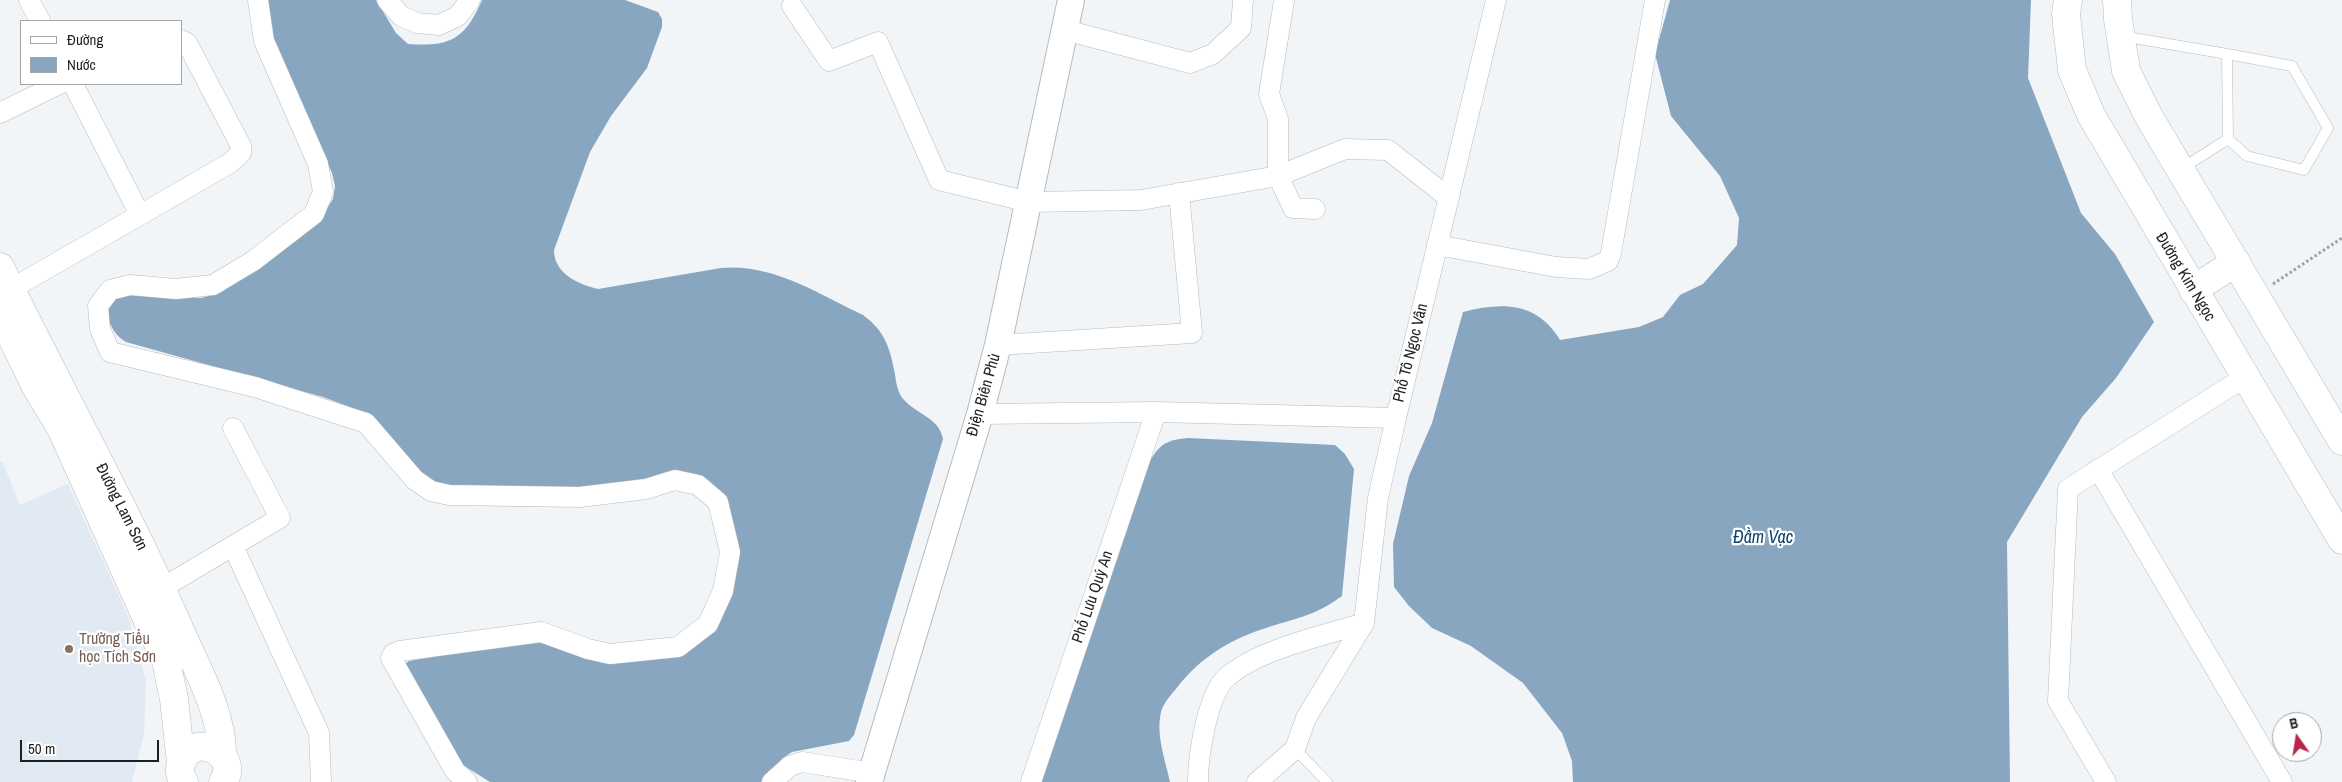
<!DOCTYPE html>
<html>
<head>
<meta charset="utf-8">
<style>
  body { margin:0 }
  #map { position:relative; width:2342px; height:782px; overflow:hidden; background:#f2f5f8; font-family:"Archivo Narrow",sans-serif }
  canvas { display:block }
  .legend { position:absolute; left:20px; top:20px; width:162px; height:65px; box-sizing:border-box; background:#fff; border:1px solid #a5a5a6; margin:0; padding:6px 9px; list-style:none; font-size:15px; color:#1e1f20 }
  .legend li { display:flex; align-items:center; gap:10px; height:25px }
  .legend b { width:25px; border:1px solid #a5a5a6 }
  .north { position:absolute; left:2272px; top:712px; width:50px; height:50px; box-sizing:border-box; background:#fff; border:1px solid #a5a5a6; border-radius:50%; rotate:347deg; font-size:14px; font-weight:700; line-height:20px; text-align:center; color:#1e1f20 }
  .north::after { content:''; display:block; margin:auto; width:18px; height:22px; background:#b8264a; clip-path:polygon(50% 0,100% 100%,50% 72%,0 100%) }
  .scale { position:absolute; left:20px; top:740px; width:139px; height:22px; box-sizing:border-box; border:2px solid #1e1f20; border-top:0; padding-left:6px; font-size:15px; line-height:18px; white-space:nowrap; color:#1e1f20; -webkit-text-stroke:4px #fff; paint-order:stroke }
</style>
</head>
<body>
<div id="map">
<canvas width="2342" height="782"></canvas>
<ul class="legend">
<li><b style="height:6px;background:#fff"></b>Đường</li>
<li><b style="height:14px;background:#89a6c0"></b>Nước</li>
</ul>
<div class="north">B</div>
<div class="scale">50 m</div>
</div>
<script>
const ctx = document.querySelector('canvas').getContext('2d');
ctx.lineJoin = 'round';
function fill(path, color) {
  ctx.fillStyle = color;
  ctx.fill(path, 'evenodd');
}
function stroke(path, color, width, dash) {
  ctx.strokeStyle = color;
  ctx.lineWidth = width;
  ctx.lineCap = dash ? 'butt' : 'round';
  ctx.setLineDash(dash || []);
  ctx.stroke(path);
}
function drawText(font, color, halo, rows, align = 'center') {
  ctx.font = font + ' "Archivo Narrow",sans-serif';
  ctx.lineWidth = 4.5;
  ctx.setLineDash([]);
  ctx.textBaseline = 'middle';
  ctx.strokeStyle = halo;
  ctx.fillStyle = color;
  for (const [text, x, y, turn = 0] of rows) {
    ctx.save();
    ctx.translate(x, y);
    ctx.rotate((+turn || 0) * Math.PI / 180);
    ctx.textAlign = isNaN(turn) ? turn : align;
    if (halo) ctx.strokeText(text, 0, 0);
    ctx.fillText(text, 0, 0);
    ctx.restore();
  }
}
fill(new Path2D(`
  M2,461l18,44 48,-21 61,134 17,63 -2,54 -12,47h-132v-320z`), '#e1eaf3');
fill(new Path2D(`
  M266,0h110l20,33 12,11c43,3 57,-5 74,-44h143l33,12 4,7v8l-15,41 -36,48 -21,36 -36,98c0,23 23,34 44,39l123,-21c51,-5 98,26 142,47 22,16 27,33 32,59 1,8 2,15 6,22 12,18 38,20 42,43l-89,296 -5,6 -57,11 -9,6 -22,24h-271l-32,-20 -53,-98 4,-3 122,-21 145,13 53,-71 -23,-102 -114,8 -137,1 -30,-10 -54,-59 -21,-13 -27,-10 -197,-55c-14,-8 -20,-23 -19,-39l23,-11 71,6 21,-6 94,-71 10,-11 7,-11 2,-13 -3,-13 -56,-121z
  M1670,0h361l-3,78 53,135 34,41 39,68 -38,56 -34,39 -75,125 3,240h-437l-1,-21 -10,-28 -39,-50 -52,-37 -39,-18 -23,-22 -15,-19 -1,-43 16,-68 23,-53 31,-111c40,-10 74,-10 97,28l79,-13 24,-10 17,-22 23,-11 34,-39 2,-27 -19,-42 -49,-60 -16,-62z
  M1188,438l147,7 10,9 9,15 -12,127c-28,20 -42,21 -73,31 -37,11 -70,31 -93,62 -8,9 -15,17 -16,29 -3,20 6,45 10,64h-135l110,-313c13,-22 17,-29 43,-31z`), '#89a6c0');
const service = new Path2D(`
  M2122,36l105,18 1,85 -47,30
  M2227,54l65,12 36,62 -24,42 -57,-14 -19,-17
  M1295,749l32,33`);
const minor = new Path2D(`
  M29,0l11,21
  M258,0l6,41 54,123 5,28 -9,22 -61,47 -40,24 -37,4 -46,-4 -20,5 -12,16 2,23 10,23 145,35 111,36 49,57 16,11 18,4 131,2 66,-8 29,-9 23,5 20,17 12,50 -7,39 -15,33 -30,23 -68,7 -22,-5 -47,-17 -141,19 -7,3 -2,4 64,113 12,11
  M387,0l14,16 16,7 22,2 19,-9 12,-16
  M1284,1l-15,93 9,25v57l15,32 22,1
  M792,6l37,55 49,-19 61,138 90,22 112,-2 137,-24 67,-27 43,1 61,48
  M1065,30l125,33 23,-9 28,-26 2,-28
  M0,113l59,-29
  M140,215l90,-52 11,-10v-7l-54,-103 -6,-3
  M1437,245l119,22 33,2 19,-8 3,-8 44,-253
  M11,289l129,-74 -67,-131
  M998,345l194,-12 -13,-140
  M980,414l176,-2 240,6 100,-418
  M2098,469l184,313
  M233,546l86,187 2,49
  M162,588l118,-70 -47,-90
  M772,782l18,-16 12,-4 70,11
  M1031,782l125,-370
  M1198,782c0,-26 9,-87 29,-105 32,-28 96,-41 137,-54
  M1257,782l38,-33 11,-31 58,-95 14,-125 18,-80
  M2106,782l-48,-81 10,-212 177,-112`);
const tertiary = new Path2D(`
  M869,782l111,-368 18,-69 73,-345`);
const secondary = new Path2D(`
  M2068,0l-2,14 6,56 19,45 251,425
  M2117,0l1,19 8,52 23,46 193,324
  M0,267c60,124 128,244 183,370 16,35 40,80 39,118
  M2193,290l43,-28
  M0,312l35,73 26,43 105,233 8,38 7,64
  M184,782c-5,-7 -5,-15 -1,-23 13,-28 58,-4 40,23`);
stroke(service, '#b7babc', 11);
stroke(minor, '#b7babc', 21);
stroke(tertiary, '#b7babc', 28);
stroke(secondary, '#b7babc', 29);
stroke(new Path2D(`
  M2273,284l69,-46`), '#9ea0a2', 3, [2.5, 2.5]);
stroke(service, '#fff', 10);
stroke(minor, '#fff', 20);
stroke(tertiary, '#fff', 26);
stroke(secondary, '#fff', 28);
for (const [x, y, r, color] of [
  [69,649,5,"#8d6e63"]
]) {
  const dot = new Path2D();
  dot.arc(x, y, r, 0, 2 * Math.PI);
  ctx.fillStyle = color;
  ctx.fill(dot);
  stroke(dot, '#fff', 2);
}
drawText('16px', '#1e1f20', '#fff', [
  ["Đường Kim Ngọc",2185,277,59],
  ["Phố Tô Ngọc Vân",1411,353,-76],
  ["Điện Biên Phủ",984,395,-74],
  ["Đường Lam Sơn",121,507,63],
  ["Phố Lưu Quý An",1093,597,-71]
]);
drawText('16px', '#785e54', '#fff', [
  ["Trường Tiểu",79,640],
  ["học Tích Sơn",79,658]
], 'left');
drawText('italic 18px', '#144367', '#fff', [
  ["Đầm Vạc",1763,538]
]);
</script>
</body>
</html>
